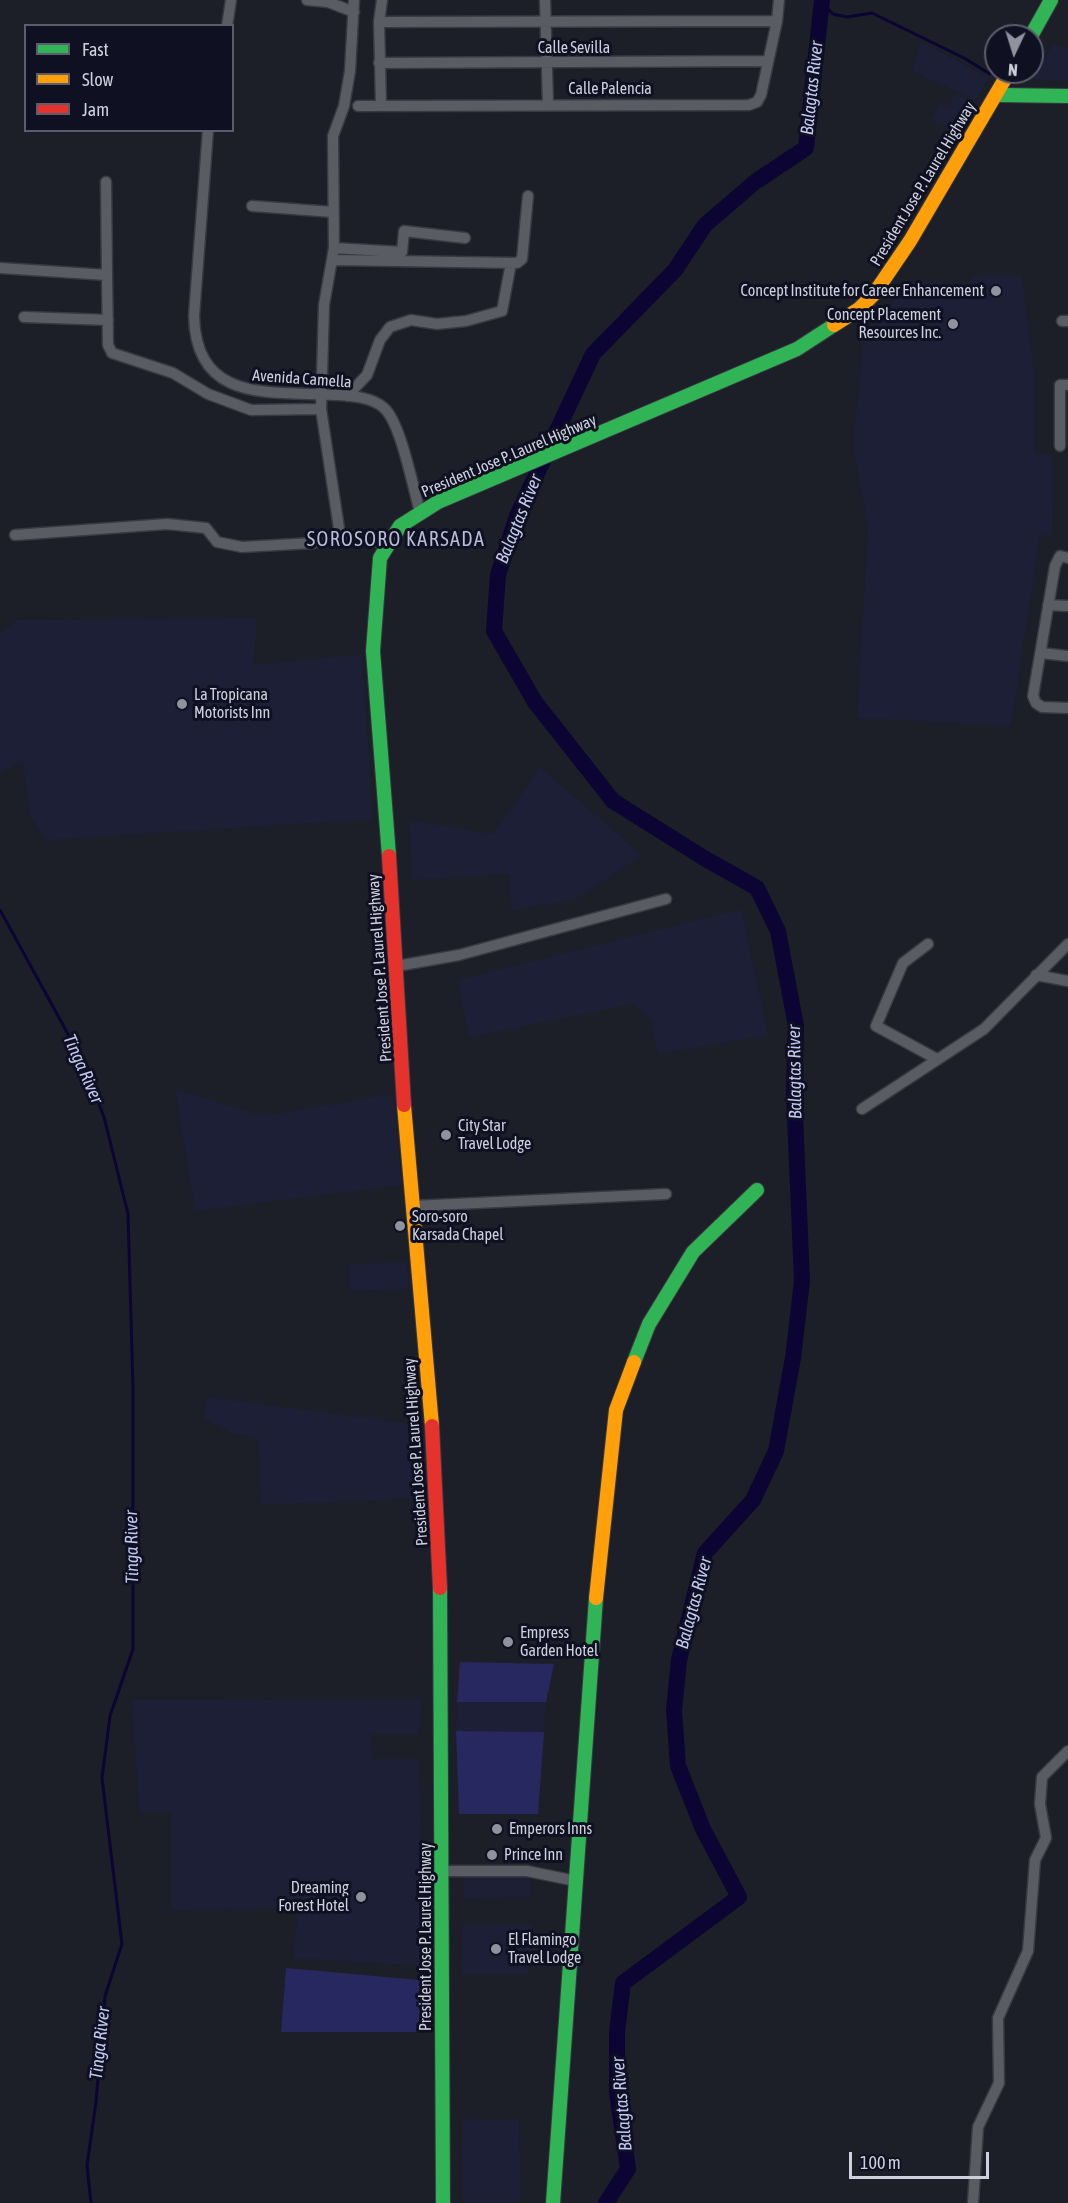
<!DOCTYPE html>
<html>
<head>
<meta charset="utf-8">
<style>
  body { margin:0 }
  #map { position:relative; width:1068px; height:2203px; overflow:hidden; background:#1c1e28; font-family:"Asap Condensed",sans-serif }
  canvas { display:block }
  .legend { position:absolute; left:24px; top:24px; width:210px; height:108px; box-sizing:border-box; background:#0f1122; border:2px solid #5b5d6d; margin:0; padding:8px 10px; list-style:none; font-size:18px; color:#ced0dd }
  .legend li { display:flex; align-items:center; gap:12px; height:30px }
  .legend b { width:30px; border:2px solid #5b5d6d }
  .north { position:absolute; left:984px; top:24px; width:60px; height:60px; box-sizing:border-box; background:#0f1122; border:2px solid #5b5d6d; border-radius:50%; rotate:184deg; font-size:16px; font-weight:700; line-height:24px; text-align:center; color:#ced0dd }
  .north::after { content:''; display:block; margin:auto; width:21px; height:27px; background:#90929e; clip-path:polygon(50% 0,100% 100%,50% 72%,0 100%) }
  .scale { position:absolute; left:849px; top:2152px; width:140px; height:27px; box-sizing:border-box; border:3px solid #ced0dd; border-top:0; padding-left:8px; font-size:18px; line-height:21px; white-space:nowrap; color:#ced0dd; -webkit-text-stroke:4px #0f1122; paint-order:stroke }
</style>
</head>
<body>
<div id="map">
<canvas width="1068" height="2203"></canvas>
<ul class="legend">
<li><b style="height:8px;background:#30b455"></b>Fast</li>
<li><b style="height:8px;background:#ff9f0a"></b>Slow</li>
<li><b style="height:8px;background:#e5322d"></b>Jam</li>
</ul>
<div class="north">N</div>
<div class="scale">100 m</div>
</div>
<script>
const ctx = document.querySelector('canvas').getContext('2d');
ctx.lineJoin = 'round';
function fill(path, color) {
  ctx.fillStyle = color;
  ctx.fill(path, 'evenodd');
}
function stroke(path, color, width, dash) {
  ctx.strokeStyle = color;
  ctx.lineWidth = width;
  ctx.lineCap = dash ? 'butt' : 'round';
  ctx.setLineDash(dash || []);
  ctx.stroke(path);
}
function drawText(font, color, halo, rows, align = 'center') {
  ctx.font = font + ' "Asap Condensed",sans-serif';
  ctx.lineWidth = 6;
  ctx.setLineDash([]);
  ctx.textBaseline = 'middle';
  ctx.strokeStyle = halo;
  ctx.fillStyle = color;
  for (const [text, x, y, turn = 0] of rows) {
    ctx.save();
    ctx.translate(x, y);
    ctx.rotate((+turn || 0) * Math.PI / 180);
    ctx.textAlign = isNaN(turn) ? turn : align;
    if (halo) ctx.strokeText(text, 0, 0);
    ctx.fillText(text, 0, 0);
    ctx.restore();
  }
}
fill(new Path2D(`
  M921,42l68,36 -13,22 -65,-29z
  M1052,45l16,2v34l-36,-2z
  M954,93l20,10 -16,28 -27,-11 8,-17 9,4z
  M972,276h50l12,98v78l19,3 -1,80h-12l-29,191 -154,-8 11,-191 -13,-70v-32l9,-89 11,-7 33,-47 63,1z
  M257,618l-3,47 108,-11 11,165 -328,21 -15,-25 -7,-53 -23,11v-139l17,-14z
  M540,767l102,88 -64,43 -67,13 -1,-37 -98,6 -3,-60 84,14z
  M741,909l27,126 -110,19 -7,-34 -18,-16 -164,33 -12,-57z
  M175,1089l89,27 129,-22 9,91 -207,26z
  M407,1262l3,27 -60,2 -1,-27z
  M207,1397l213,28 5,73 -164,7 -3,-67 -23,-4 -31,-15z
  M422,1699l-3,35h-48l1,25h47l4,207 -130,-8 5,-50 -127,2v-98h-32l-7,-112z
  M457,1702h89l-2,30 -88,-1z
  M464,1874l67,1 -1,22 -67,1z
  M462,1925h71l-5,49h-67z
  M462,2119l57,1 2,82h-59z`), '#1d1f36');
fill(new Path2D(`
  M460,1662l94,2 -8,38h-89z
  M456,1731l88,1 -6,82h-79z
  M286,1968l144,13v51h-149z`), '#272860');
stroke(new Path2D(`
  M822,3l11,11 14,3 25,-4 92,45 26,16
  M0,910l80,146 24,61 24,97 5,174v261l-23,67 -8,62 20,166 -17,52 -9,106 -9,63 4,38`), '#0c0533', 3);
stroke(new Path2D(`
  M606,2203l22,-34 -11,-77v-60l6,-49 116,-86 -36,-68 -25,-63 -4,-56 5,-50 26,-107 48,-53 23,-49 17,-93 9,-77 -8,-189 2,-66 -18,-95 -21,-43 -53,-30 -91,-57 -78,-99 -41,-71 4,-56 19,-59 76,-162 82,-84 30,-45 50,-43 51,-34 16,-148`), '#0c0533', 16);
const street = new Path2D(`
  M307,0l21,2 26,10
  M545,0l3,104
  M379,22l398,-1
  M227,26l4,-26
  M379,63l389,-2
  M381,105l-2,-83 3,-22
  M358,106l391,-1 8,-3 4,-7 16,-74 2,-21
  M208,130l-14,186c2,88 77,75 142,79 15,1 36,2 48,13 17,15 29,80 36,104
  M106,182l1,93
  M252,206l81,6
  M334,248l68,4 2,-21 61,7
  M334,260l183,3 5,-4 6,-63
  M0,268l107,7 1,70 4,8 61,20 35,21 43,16 70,-1
  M24,317l84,3
  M1062,321h6
  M347,396l20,-21 13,-35 10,-13 21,-7 26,4 29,-3 36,-10 9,-48
  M1060,446v-61h8
  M15,535l152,-11 39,4 11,14 25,5 71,-4 27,-8 48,9
  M340,535l-19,-126 3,-104 10,-57 -1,-112 11,-30 6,-35 4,-71
  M1068,558l-8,-2 -5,10 -22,130 3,7 6,4 26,1
  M1048,605l20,1
  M1041,653l27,3
  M928,944l-25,19 -27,63 59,32
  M397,966l62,-11 207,-56
  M1036,975l32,6
  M862,1109l122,-80 84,-85
  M413,1206l253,-12
  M442,1871h85l49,10
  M973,2203l5,-76 21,-44 -1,-65 30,-67 7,-91 11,-22 -6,-34 2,-27 26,-26`);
const fast = new Path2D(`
  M1031,36l20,-36
  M997,95l71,1
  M389,856l-16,-205 7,-93 20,-32 38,-24 359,-153 37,-24
  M634,1362l15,-38 44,-72 64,-62
  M440,1588l3,615
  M553,2203l43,-605`);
const slow = new Path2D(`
  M834,325l25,-16 15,-15 36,-53 99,-169
  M404,1105l28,321
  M596,1598l20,-188 18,-48`);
const jam = new Path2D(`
  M389,856l15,249
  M432,1426l8,162`);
stroke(street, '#383941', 13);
stroke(fast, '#383941', 16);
stroke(slow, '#383941', 16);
stroke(jam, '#383941', 16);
stroke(street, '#5a5c64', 10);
stroke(fast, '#30b455', 14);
stroke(slow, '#ff9f0a', 14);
stroke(jam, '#e5322d', 14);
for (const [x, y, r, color] of [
  [996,291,6,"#90929e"],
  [953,324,6,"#90929e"],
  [182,704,6,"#90929e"],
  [446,1135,6,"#90929e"],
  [400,1226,6,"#90929e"],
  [508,1642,6,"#90929e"],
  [497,1829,6,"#90929e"],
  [492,1855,6,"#90929e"],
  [361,1897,6,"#90929e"],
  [496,1949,6,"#90929e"]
]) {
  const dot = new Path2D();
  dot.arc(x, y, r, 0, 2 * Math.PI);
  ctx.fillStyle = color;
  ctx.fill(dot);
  stroke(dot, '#0f1122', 2);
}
drawText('16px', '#ced0dd', '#0f1122', [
  ["Calle Sevilla",574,48],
  ["Calle Palencia",610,89],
  ["President Jose P. Laurel Highway",923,184,-59],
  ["Avenida Camella",302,379,4],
  ["President Jose P. Laurel Highway",509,456,-23],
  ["President Jose P. Laurel Highway",380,968,-94],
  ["President Jose P. Laurel Highway",416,1452,-94],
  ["President Jose P. Laurel Highway",426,1937,-90]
]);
drawText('16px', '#ced0dd', '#0f1122', [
  ["Concept Institute for Career Enhancement",984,291,"right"],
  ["Concept Placement",941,315,"right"],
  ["Resources Inc.",941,333,"right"],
  ["La Tropicana",194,695],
  ["Motorists Inn",194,713],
  ["City Star",458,1126],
  ["Travel Lodge",458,1144],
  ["Soro-soro",412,1217],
  ["Karsada Chapel",412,1235],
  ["Empress",520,1633],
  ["Garden Hotel",520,1651],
  ["Emperors Inns",509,1829],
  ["Prince Inn",504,1855],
  ["Dreaming",349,1888,"right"],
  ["Forest Hotel",349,1906,"right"],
  ["El Flamingo",508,1940],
  ["Travel Lodge",508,1958]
], 'left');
drawText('italic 18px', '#c2c8f1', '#0f1122', [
  ["Balagtas River",812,88,-84],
  ["Balagtas River",519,519,-68],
  ["Tinga River",83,1069,66],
  ["Balagtas River",795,1072,-91],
  ["Tinga River",132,1547,-91],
  ["Balagtas River",694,1603,-75],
  ["Tinga River",100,2043,-84],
  ["Balagtas River",622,2104,-95]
]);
ctx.letterSpacing = '1.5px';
drawText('20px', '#b8bcd6', '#0f1122', [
  ["SOROSORO KARSADA",396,540]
]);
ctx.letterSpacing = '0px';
</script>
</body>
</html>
